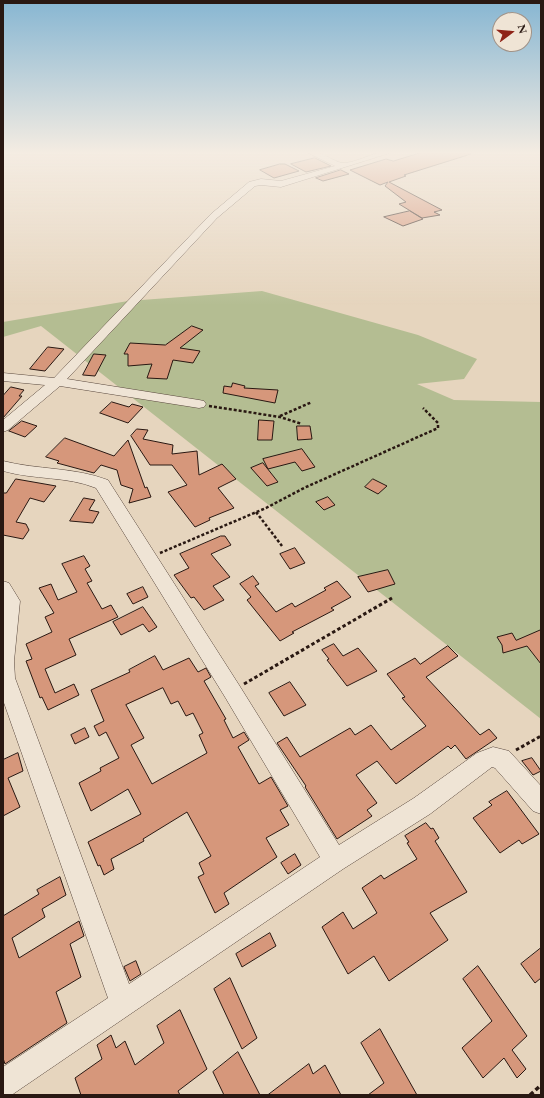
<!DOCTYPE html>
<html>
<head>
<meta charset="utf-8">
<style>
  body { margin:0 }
  #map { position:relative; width:544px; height:1098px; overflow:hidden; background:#e6d5be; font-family:"EB Garamond",serif }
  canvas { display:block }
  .frame { position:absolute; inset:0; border:4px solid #291812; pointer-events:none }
  .north { position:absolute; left:492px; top:12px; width:40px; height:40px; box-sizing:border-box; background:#efe4d5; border:1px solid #a09287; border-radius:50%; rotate:74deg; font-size:11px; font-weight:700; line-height:16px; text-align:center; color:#291812 }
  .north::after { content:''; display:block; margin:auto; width:14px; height:18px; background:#8f2418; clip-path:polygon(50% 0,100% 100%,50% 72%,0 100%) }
</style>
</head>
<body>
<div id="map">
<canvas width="544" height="1098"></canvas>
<div class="frame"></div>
<div class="north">N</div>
</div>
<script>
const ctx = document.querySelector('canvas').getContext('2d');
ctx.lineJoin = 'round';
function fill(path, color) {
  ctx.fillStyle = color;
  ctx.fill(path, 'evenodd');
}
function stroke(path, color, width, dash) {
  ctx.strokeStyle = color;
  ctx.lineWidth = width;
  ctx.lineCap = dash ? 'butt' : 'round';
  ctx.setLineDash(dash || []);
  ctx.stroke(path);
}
fill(new Path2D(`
  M262,291l156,44 59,24 -13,20 -47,5 37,16 87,2v317l-500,-393 -38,11v-15l125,-21z`), '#b4bd92');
const building = new Path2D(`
  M423,152h48v2l-67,21 2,1 -17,6 53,28 -8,2 6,3 -18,3 -23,-14 7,-2 -21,-16 3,-4 -8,3 -30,-15 36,-11 7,2z
  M315,158l16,8 -25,6 -15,-8z
  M280,164h5l14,7 -25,7 -14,-8z
  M341,170l8,4 -26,7 -7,-3z
  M410,211l13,8 -20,7 -19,-9z
  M192,326l11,4 -23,18 20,3 -7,12 -20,-3 -6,19 -20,-1 5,-14 -24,2v-12h-4l6,-11 35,2z
  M48,347l16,2 -19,22 -15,-2z
  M94,354l12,1 -11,21 -12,-1z
  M233,383l12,3 -1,2 34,2 -3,13 -52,-10 1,-7 7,1z
  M11,387l13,3 -5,6h3l-19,22v-22z
  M112,402l17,5 3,-3 11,3 -15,16 -28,-10z
  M259,420l15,1 -2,19h-14z
  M22,421l15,5 -12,11 -16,-6z
  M297,426h13l2,13 -14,1z
  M137,429l11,1 -5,9 30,6 -1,9 25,-3 2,24 23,-11 14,15 -18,9 16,20 -25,10 1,2 -15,7 -27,-35 19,-7 -15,-20h-22l-19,-29z
  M65,438l49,18 14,-16 17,48 2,-1 4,10 -22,6 4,-14 -12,-4 -4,-15 -16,-5 -7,8 -37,-10 2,-2 -13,-4z
  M302,449l13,18 -13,4 -7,-9 -27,7 -5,-10z
  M263,463l15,19 -11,4 -16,-18z
  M16,479l40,7 -12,16 -14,-4 -14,24 10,2 3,6 -6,9 -20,-4v-42h3z
  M373,479l14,7 -9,8 -13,-7z
  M328,497l7,8 -11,5 -8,-8z
  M84,498l11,2 -6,10 10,2 -6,11 -23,-2z
  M221,536h4l6,9 -20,9 19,23 -17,9 11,14 -20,10 -10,-13 -3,1 -17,-23 15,-7 -9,-14z
  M295,548l10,15 -15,6 -10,-15z
  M84,556l6,10 -5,3 7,12 -5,2 15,26 9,-4 7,12 -49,22 7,16 -31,14 10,24 19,-9 5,11 -31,15 -6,-13 -2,1 -14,-37 6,-2 -6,-15 26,-12 -7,-15 9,-4 -15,-25 12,-4 7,16 19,-8 -15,-28z
  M388,570l7,14 -27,8 -10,-15z
  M253,576l6,8 -4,2 21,26 16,-9 3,4 31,-17 -2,-2 13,-7 14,16 -20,11 3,2 -42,22 2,1 -14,8 -33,-41 4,-3 -11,-13z
  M143,587l5,10 -15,7 -6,-10z
  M143,607l14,20 -8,5 -6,-8 -22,11 -8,-13z
  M541,630v34l-14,-18 -24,7 -1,-8 -5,-8 15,-4 4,7z
  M334,644l9,12 15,-8 19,23 -30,15 -20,-26 2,-1 -7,-9z
  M448,646l10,10 -32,21 54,58 9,-6 8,9 -31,21 -11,-14 -4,4 -3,-3 -52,38 -19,-23 -21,14 21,28 -10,7 5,6 -35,23 -32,-52 1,-1 -29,-43 10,-6 13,20 50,-29 5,7 16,-10 20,25 35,-24 -24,-28 3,-1 -18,-23 28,-16 5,6z
  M155,656l8,14 26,-12 9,14 8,-4 5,9 -7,4 22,38 -2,1 9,18 11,-6 5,8 -11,7 21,37 12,-7 17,29 -8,4 9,15 -23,13 11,19 -53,36 5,11 -14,9 -17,-36 6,-3 -5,-11 12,-7 -24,-44 -44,27 1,2 -33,18 3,10 -10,6 -4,-10 -2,1 -10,-24 53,-28 -13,-25 -37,22 -12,-28 22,-12 -1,-3 19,-10 -13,-26 -7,4 -5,-10 10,-5 -13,-31 39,-18 -1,-2zM163,688l8,16 7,-3 8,15 7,-3 10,20 -4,2 8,18 -55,31 -21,-39 13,-7 -18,-33z
  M290,682l16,23 -22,11 -15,-23z
  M85,728l4,9 -14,7 -4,-9z
  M18,753l5,18 -15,7 12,29 -17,9v-56z
  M532,758l9,13 -8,4 -11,-14z
  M507,791l32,43 -17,10 -3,-4 -19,13 -27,-35 19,-13 -3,-3z
  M426,823l5,6 2,-1 6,10 -4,3 32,51 -37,21 18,27 -59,41 -15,-25 -26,18 -26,-47 21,-15 10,17 24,-16 -15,-25 19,-13 3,4 33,-20 -10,-16 2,-1 -4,-6z
  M295,854l6,11 -13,9 -7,-11z
  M60,877l6,18 -24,14 3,8 -33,21 7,20 60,-37 5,15 -14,8 11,33 -25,15 11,31 -62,41 -2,-6v-142l36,-22 -2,-4z
  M270,933l6,13 -34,21 -6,-13z
  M541,948v30l-6,5 -14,-19z
  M136,961l5,13 -11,7 -6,-14z
  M478,966l49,70 -15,14 14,19 -9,9 -13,-20 -21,20 -21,-30 30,-27 -29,-42z
  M230,978l27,60 -15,11 -28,-60z
  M180,1010l27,59 -29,22 2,4h-99l-6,-17 27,-19 -5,-14 14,-10 5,13 9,-7 10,24 29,-22 -7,-17z
  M380,1029l19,34 18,32h-49l16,-12 -23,-40z
  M238,1052l22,43h-36l-11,-23z
  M309,1064l4,10 12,-9 16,30h-73z`);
fill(building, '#d6977b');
stroke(building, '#291812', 1);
const minor = new Path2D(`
  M306,152c16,-3 27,11 38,11 17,-1 32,-14 49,-11l-112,35 -20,-2 -6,1 -38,32 -150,161 132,21 5,1 2,3 -2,3 -5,1 -139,-22 -52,44 -5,2v-12l42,-35 -42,-4v-8l51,5 157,-164 38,-32 12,-3 20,2 54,-15z
  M3,461c35,9 71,6 105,19l131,205 100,160 75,-47 63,-45 16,-6 16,4 32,35v28l-8,-3 -38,-43 -3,-1 -62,47 -87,55 -330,225 -10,1v-28l105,-69 -105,-298v-119l6,2 11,18 -6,60 1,17 114,306 191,-127 -95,-160 -129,-209c-29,-12 -62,-8 -93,-17z`);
stroke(minor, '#58473d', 1);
stroke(new Path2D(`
  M209,406l71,11 22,7
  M280,416l32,-14
  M256,512l26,34
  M160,553l106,-45 38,-20 134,-60v-5l-15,-15`), '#291812', 2.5, [3, 2]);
stroke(new Path2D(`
  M244,684l148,-86
  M516,750l25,-14`), '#291812', 3, [3.5, 2.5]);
stroke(new Path2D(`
  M530,1095l11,-10`), '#291812', 3.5, [4.5, 3]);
fill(minor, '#efe4d5');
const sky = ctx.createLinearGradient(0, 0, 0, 305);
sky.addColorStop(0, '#87b6d2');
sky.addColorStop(0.5, '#f4ece2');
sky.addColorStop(1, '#f4ece200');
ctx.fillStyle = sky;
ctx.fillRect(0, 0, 544, 305);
</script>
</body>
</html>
